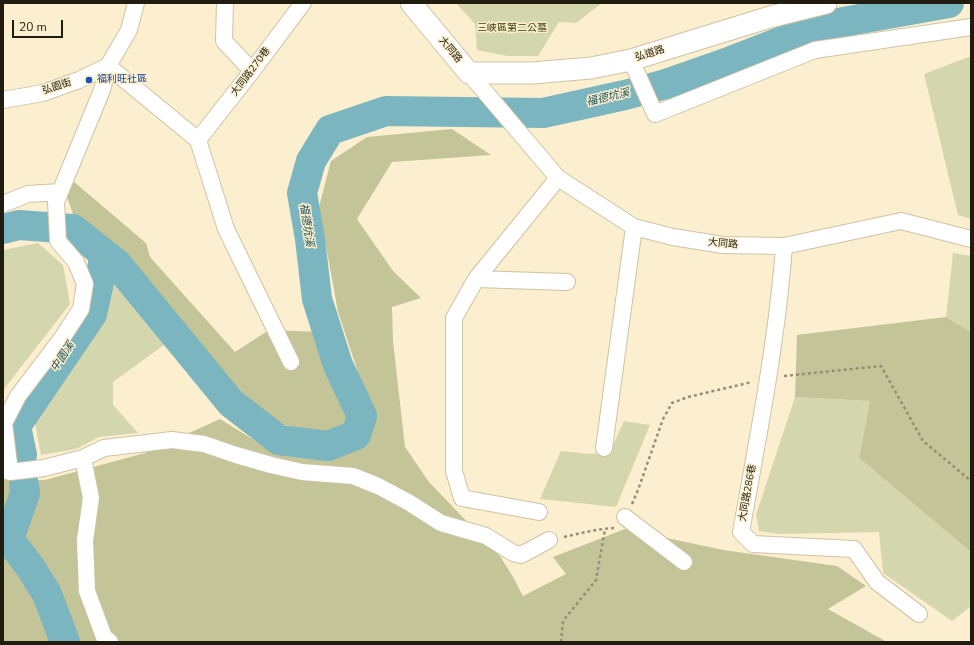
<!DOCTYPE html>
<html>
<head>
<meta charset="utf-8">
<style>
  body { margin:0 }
  #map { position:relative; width:974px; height:645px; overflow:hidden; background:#fbefcf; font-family:"Nunito Sans",sans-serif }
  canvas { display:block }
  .frame { position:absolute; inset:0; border:4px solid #201c10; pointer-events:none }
  .scale { position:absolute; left:12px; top:20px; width:51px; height:18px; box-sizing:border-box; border:2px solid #201c10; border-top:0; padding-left:5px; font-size:12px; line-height:14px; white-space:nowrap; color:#201c10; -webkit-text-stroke:3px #fbefcf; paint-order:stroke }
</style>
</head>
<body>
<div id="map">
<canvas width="974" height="645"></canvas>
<div class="frame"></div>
<div class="scale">20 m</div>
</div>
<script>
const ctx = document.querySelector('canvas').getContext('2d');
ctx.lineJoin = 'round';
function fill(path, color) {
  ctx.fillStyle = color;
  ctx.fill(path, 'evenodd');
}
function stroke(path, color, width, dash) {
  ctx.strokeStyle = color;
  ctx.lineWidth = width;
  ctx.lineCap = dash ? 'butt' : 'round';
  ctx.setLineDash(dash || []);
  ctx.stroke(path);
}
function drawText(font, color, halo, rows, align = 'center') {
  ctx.font = font + ' "Nunito Sans","Noto Sans TC",sans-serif';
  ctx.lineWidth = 3;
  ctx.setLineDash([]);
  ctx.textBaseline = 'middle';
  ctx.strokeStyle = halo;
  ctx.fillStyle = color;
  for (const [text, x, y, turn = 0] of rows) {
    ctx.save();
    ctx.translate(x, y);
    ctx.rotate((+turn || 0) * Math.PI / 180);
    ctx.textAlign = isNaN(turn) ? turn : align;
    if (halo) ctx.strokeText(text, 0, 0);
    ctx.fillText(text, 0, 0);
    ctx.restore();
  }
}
fill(new Path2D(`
  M456,3h146l-26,20 -17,-1 -21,34h-30l-31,-6 -2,-26z
  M971,56v163l-13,-4 -34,-141z
  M38,243l25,22 7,39 -63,81 -4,6v-141z
  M953,253l18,3v76l-25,-15z
  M111,280l57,62 -55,40v23l25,28 -39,4 -23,12 -35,6 -6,-32 66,-108z
  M795,397l75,4 -11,57 112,94v54l-19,15 -69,-48 -4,-41 -100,2 -20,-3 -3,-16z
  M624,421l26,4 -34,82 -76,-8 21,-48 29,3 20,-2z`), '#d4d6ad');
fill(new Path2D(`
  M452,129l39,26 -99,7 -35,57 36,52 28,27 -29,9 1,34 12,106 24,35 71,74 13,21 10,19 43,-22 -13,-17 72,-28 98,21 114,16 29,20 -38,23 59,33h-884v-162h42l100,-27 75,-34 47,29 64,9 37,-12 4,-31 -34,-102 -19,-105 12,-46 36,-24z
  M73,181l73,62 4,14 85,95 34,-22 52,2 9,40 20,37 -6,18 -19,7 -41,-9 -45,-31 -116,-137 -49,-40 -7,-20z
  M946,317l25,15v220l-112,-94 11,-57 -75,-4 2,-62z`), '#c3c598');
stroke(new Path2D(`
  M3,229l16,-4 54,4 44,35 114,139 48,37 49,6 28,-11 6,-19 -24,-51 -21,-66 -7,-60 -8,-46 9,-32 19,-31 56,-19 157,2 82,-18 41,-11 60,-21 95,-37 128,-23
  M22,455l-6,-29 76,-112 13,-59
  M24,485l1,8 -16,46 21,28 17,27 18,48`), '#7bb5bf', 30);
const minor = new Path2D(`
  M225,3l-1,38 28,30
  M631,60l24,54 160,-64 156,-23
  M108,66l90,74 28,89 65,133
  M469,73l89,105 76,49 39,10 50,8 61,1 117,-25 70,18
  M3,100l40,-7 36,-13 29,-14
  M198,140l54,-69 51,-68
  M3,204l25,-10 32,-2
  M784,246c-7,96 -26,191 -43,286l12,12 101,5 23,33 42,32
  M476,279l91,3
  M604,448l30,-221
  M83,458l8,40 -6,42 2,51 17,46 6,5
  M3,470l7,2 -6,-49 14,-27 44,-58 19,-29 4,-25 -9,-22 -18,-21 -2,-39 46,-112 6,-24 21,-36 7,-27
  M10,472l34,-4 39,-10 21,-10 68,-8 32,4 32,11 35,10 31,7 51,4 25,10 30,16 33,21 45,13 27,17 8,2 28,-15
  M539,512l-77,-14 -8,-27v-153l22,-39 82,-101
  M625,517l59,45`);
const tertiary = new Path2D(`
  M411,3l58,70h63l59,-5 40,-8 139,-43 56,-14`);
stroke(minor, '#cfc3a5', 18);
stroke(tertiary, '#cfc3a5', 23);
stroke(new Path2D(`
  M784,376l97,-10 42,75 48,40
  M632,504l6,-14 25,-71 9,-16 16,-6 64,-15
  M564,537c17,-4 33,-8 50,-9
  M561,642l2,-21 33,-41 9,-51`), '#958d76', 2.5, [3, 3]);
stroke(minor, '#fff', 16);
stroke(tertiary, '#fff', 21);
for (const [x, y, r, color] of [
  [89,80,4,"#1a4fb4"]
]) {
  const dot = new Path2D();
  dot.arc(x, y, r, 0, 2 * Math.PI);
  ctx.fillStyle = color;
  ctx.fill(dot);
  stroke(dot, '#fbefcf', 1.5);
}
drawText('10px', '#3b3c02', '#fbefcf', [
  ["三峽區第二公墓",512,29]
]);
drawText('10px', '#201c10', '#fbefcf', [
  ["大同路",450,50,50],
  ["弘道路",650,54,-17],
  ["大同路270巷",251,72,-53],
  ["弘園街",57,87,-18],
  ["大同路",723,244,5],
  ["大同路286巷",748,493,-80]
]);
drawText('10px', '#164399', '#fbefcf', [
  ["福利旺社區",97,80]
], 'left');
drawText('italic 11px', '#21535c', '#fbefcf', [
  ["福德坑溪",608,98,-13],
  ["福德坑溪",306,225,82],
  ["中園溪",63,357,-56]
]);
</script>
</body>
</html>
